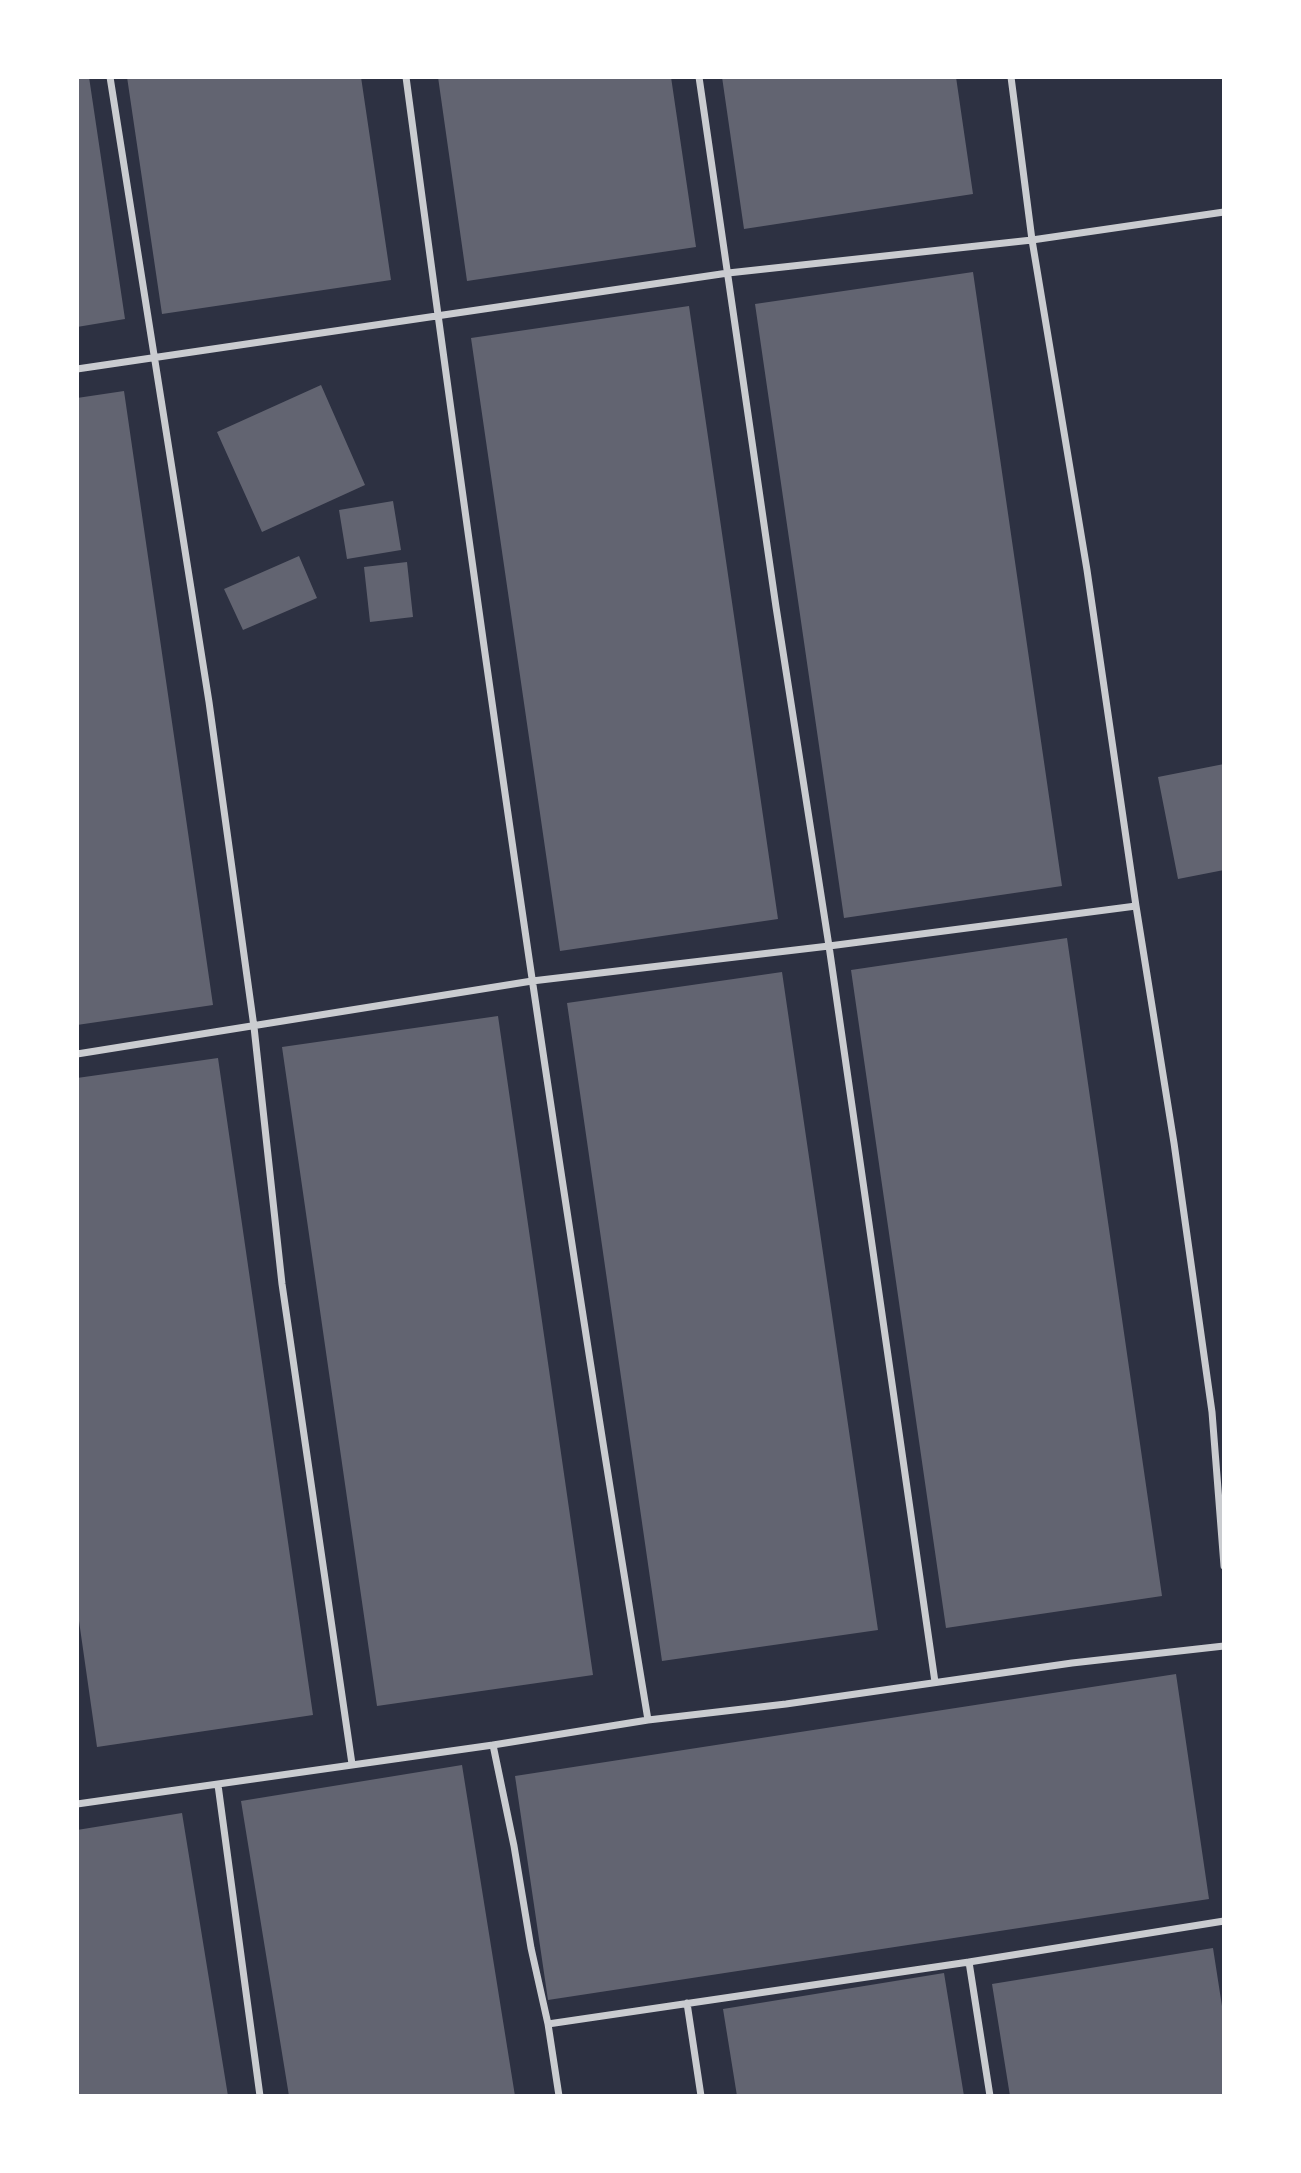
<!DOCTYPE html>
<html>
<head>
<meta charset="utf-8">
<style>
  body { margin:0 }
  #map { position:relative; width:1301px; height:2173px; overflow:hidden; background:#2d3142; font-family:"DM Sans",sans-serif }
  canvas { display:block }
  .frame { position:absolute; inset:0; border:79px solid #fff; pointer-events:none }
</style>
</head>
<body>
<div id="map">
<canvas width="1301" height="2173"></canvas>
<div class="frame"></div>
</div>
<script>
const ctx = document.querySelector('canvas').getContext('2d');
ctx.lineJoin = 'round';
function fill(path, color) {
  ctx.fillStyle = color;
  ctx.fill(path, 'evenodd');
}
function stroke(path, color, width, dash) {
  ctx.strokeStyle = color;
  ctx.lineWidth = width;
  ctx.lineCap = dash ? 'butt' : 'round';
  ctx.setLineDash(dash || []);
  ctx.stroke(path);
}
fill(new Path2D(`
  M77,77h12l36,242 -48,8z
  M127,77h234l30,203 -229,34z
  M438,77h233l25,170 -229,34z
  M722,77h234l17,117 -229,35z
  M973,272l89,614 -218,32 -89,-614z
  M689,306l89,613 -218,32 -89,-613z
  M321,385l44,100 -103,47 -45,-100z
  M124,391l89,614 -136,20v-627z
  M393,501l8,49 -54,9 -8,-49z
  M299,556l18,42 -74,32 -19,-41z
  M407,562l6,55 -43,5 -6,-55z
  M1224,764v106l-46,9 -20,-102z
  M1067,938l95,658 -216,32 -95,-658z
  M782,972l96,658 -216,31 -95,-658z
  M498,1016l95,659 -216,31 -95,-659z
  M218,1058l95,657 -216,32 -20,-140v-529z
  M1176,1674l33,225 -661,101 -33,-224z
  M462,1765l53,331h-226l-48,-295z
  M182,1813l46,283h-151v-266z
  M1213,1948l11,71v77h-214l-18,-112z
  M944,1973l20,123h-227l-14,-87z`), '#626471');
stroke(new Path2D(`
  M110,77l99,625 45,325 28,257 70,480
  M406,77c73,549 151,1097 242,1643
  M699,77l77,530 53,339 106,736
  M1011,77l21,163 55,330 49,336 38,237 38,269 12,154
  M77,369l651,-96 304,-33 192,-28
  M77,1054l455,-73 297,-35 307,-40
  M493,1745l21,101 17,102 17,76 11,72
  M218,1785l42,311
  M77,1804l416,-59 155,-25 138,-16 286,-41 152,-17
  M969,1962l21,134
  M687,2003l14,93
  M548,2024l421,-62 255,-41`), '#caccd0', 7);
</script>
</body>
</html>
